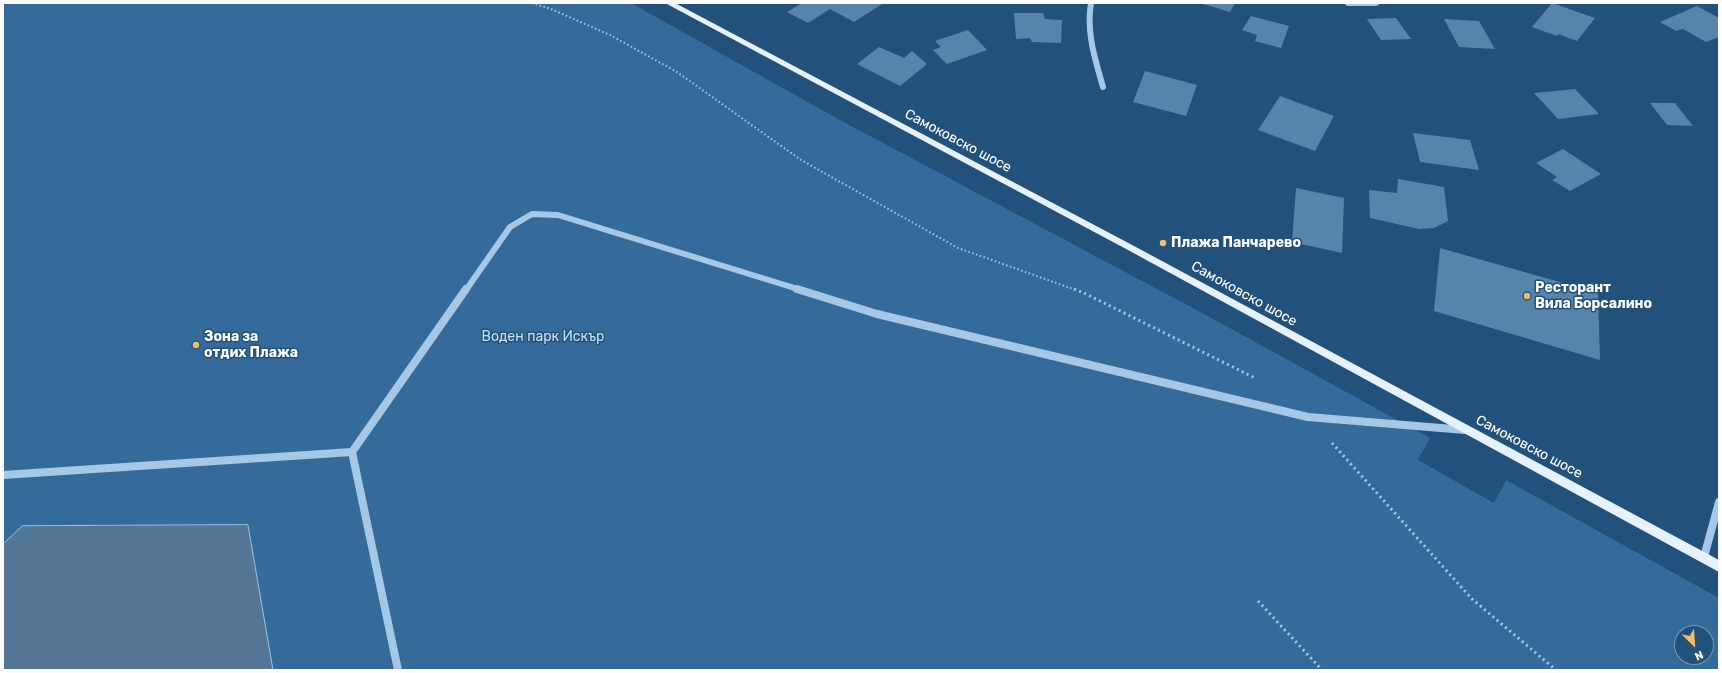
<!DOCTYPE html>
<html>
<head>
<meta charset="utf-8">
<style>
  body { margin:0 }
  #map { position:relative; width:1722px; height:673px; overflow:hidden; background:#22517c; font-family:Rubik,sans-serif }
  canvas { display:block }
  .frame { position:absolute; inset:0; border:4px solid #fff; pointer-events:none }
  .north { position:absolute; left:1674px; top:625px; width:40px; height:40px; box-sizing:border-box; background:#22517c; border:1px solid #7a97b0; border-radius:50%; rotate:155deg; font-size:11px; font-weight:700; line-height:16px; text-align:center; color:#fff }
  .north::after { content:''; display:block; margin:auto; width:14px; height:18px; background:#f1be68; clip-path:polygon(50% 0,100% 100%,50% 72%,0 100%) }
</style>
</head>
<body>
<div id="map">
<canvas width="1722" height="673"></canvas>
<div class="frame"></div>
<div class="north">N</div>
</div>
<script>
const ctx = document.querySelector('canvas').getContext('2d');
ctx.lineJoin = 'round';
function fill(path, color) {
  ctx.fillStyle = color;
  ctx.fill(path, 'evenodd');
}
function stroke(path, color, width, dash) {
  ctx.strokeStyle = color;
  ctx.lineWidth = width;
  ctx.lineCap = dash ? 'butt' : 'round';
  ctx.setLineDash(dash || []);
  ctx.stroke(path);
}
function drawText(font, color, halo, rows, align = 'center') {
  ctx.font = font + ' Rubik,sans-serif';
  ctx.lineWidth = 3;
  ctx.setLineDash([]);
  ctx.textBaseline = 'middle';
  ctx.strokeStyle = halo;
  ctx.fillStyle = color;
  for (const [text, x, y, turn = 0] of rows) {
    ctx.save();
    ctx.translate(x, y);
    ctx.rotate((+turn || 0) * Math.PI / 180);
    ctx.textAlign = isNaN(turn) ? turn : align;
    if (halo) ctx.strokeText(text, 0, 0);
    ctx.fillText(text, 0, 0);
    ctx.restore();
  }
}
fill(new Path2D(`
  M3,3h628l207,116 368,196 224,123 -12,22 76,43 12,-23 213,118v72h-1446l-25,-145 -226,1 -19,18zM1682,633h24v24h-24z`), '#356b9a');
const water = new Path2D(`
  M248,525l25,145h-270v-126l19,-18z`);
fill(water, '#537695');
stroke(water, '#9ac4e7', 1);
fill(new Path2D(`
  M802,3h82l-30,19 -24,-13 -22,14 -21,-11z
  M1200,3h35l-5,9z
  M1552,3l43,15 -18,23 -19,-7 -1,2 -25,-9z
  M1697,6l22,12v19l-13,5 -23,-13 -7,2 -16,-9z
  M1014,13h29l2,6 17,1 -1,23 -29,-1 -2,-4 -14,1z
  M1251,16l38,10 -8,22 -26,-7 2,-6 -15,-5z
  M1396,18l15,21 -30,1 -14,-21z
  M1444,19l35,2 16,28 -36,-2z
  M968,30l19,20 -40,14 -14,-14 8,-3 -6,-6z
  M879,47l25,11 8,-7 15,13 -27,22 -43,-22z
  M1145,71l52,14 -11,31 -53,-14z
  M1575,89l24,25 -41,5 -24,-26z
  M1280,96l54,20 -19,35 -57,-21z
  M1650,103h25l18,23 -26,-1z
  M1413,133l57,7 9,30 -59,-8z
  M1563,149l38,25 -31,17 -18,-11 5,-3 -21,-14z
  M1398,179l46,8 4,34 -14,7 -15,1 -49,-11 -1,-28 28,3z
  M1296,188l48,10 -2,55 -50,-11z
  M1440,248l158,45 2,67 -166,-49z`), '#5784ab');
stroke(new Path2D(`
  M532,3l19,6 59,26 67,37 124,88 157,88 118,42`), '#a6c8e6', 2, [1.5, 2.5]);
stroke(new Path2D(`
  M1074,289l10,4 171,85
  M1332,443l140,156 84,71
  M1258,601l64,69`), '#a6c8e6', 3, [2, 3.5]);
stroke(new Path2D(`
  M1091,3c-5,29 4,56 12,84
  M1348,3h28
  M466,290l44,-63 22,-13 26,1 243,75`), '#a6c8e6', 6);
stroke(new Path2D(`
  M797,289l80,25 431,103 157,13
  M3,475l349,-23
  M1704,557l15,-55
  M398,670l-46,-218 114,-163`), '#a6c8e6', 8);
fill(new Path2D(`
  M665,3h10l459,243 585,314v12l-591,-322z`), '#e7f1fd');
for (const [x, y, r, color] of [
  [1163,243,4,"#f1be68"],
  [1527,296,4,"#f1be68"],
  [196,345,4,"#f1be68"]
]) {
  const dot = new Path2D();
  dot.arc(x, y, r, 0, 2 * Math.PI);
  ctx.fillStyle = color;
  ctx.fill(dot);
  stroke(dot, '#22517c', 1.5);
}
drawText('14px', '#fff', '#22517c', [
  ["Самоковско шосе",958,141,28],
  ["Самоковско шосе",1244,294,29],
  ["Самоковско шосе",1529,447,28]
]);
drawText('bold 14px', '#fff', '#22517c', [
  ["Плажа Панчарево",1171,243],
  ["Ресторант",1535,288],
  ["Вила Борсалино",1535,304],
  ["Зона за",204,337],
  ["отдих Плажа",204,353]
], 'left');
drawText('14px', '#c9e0f4', '#22517c', [
  ["Воден парк Искър",543,337]
]);
</script>
</body>
</html>
